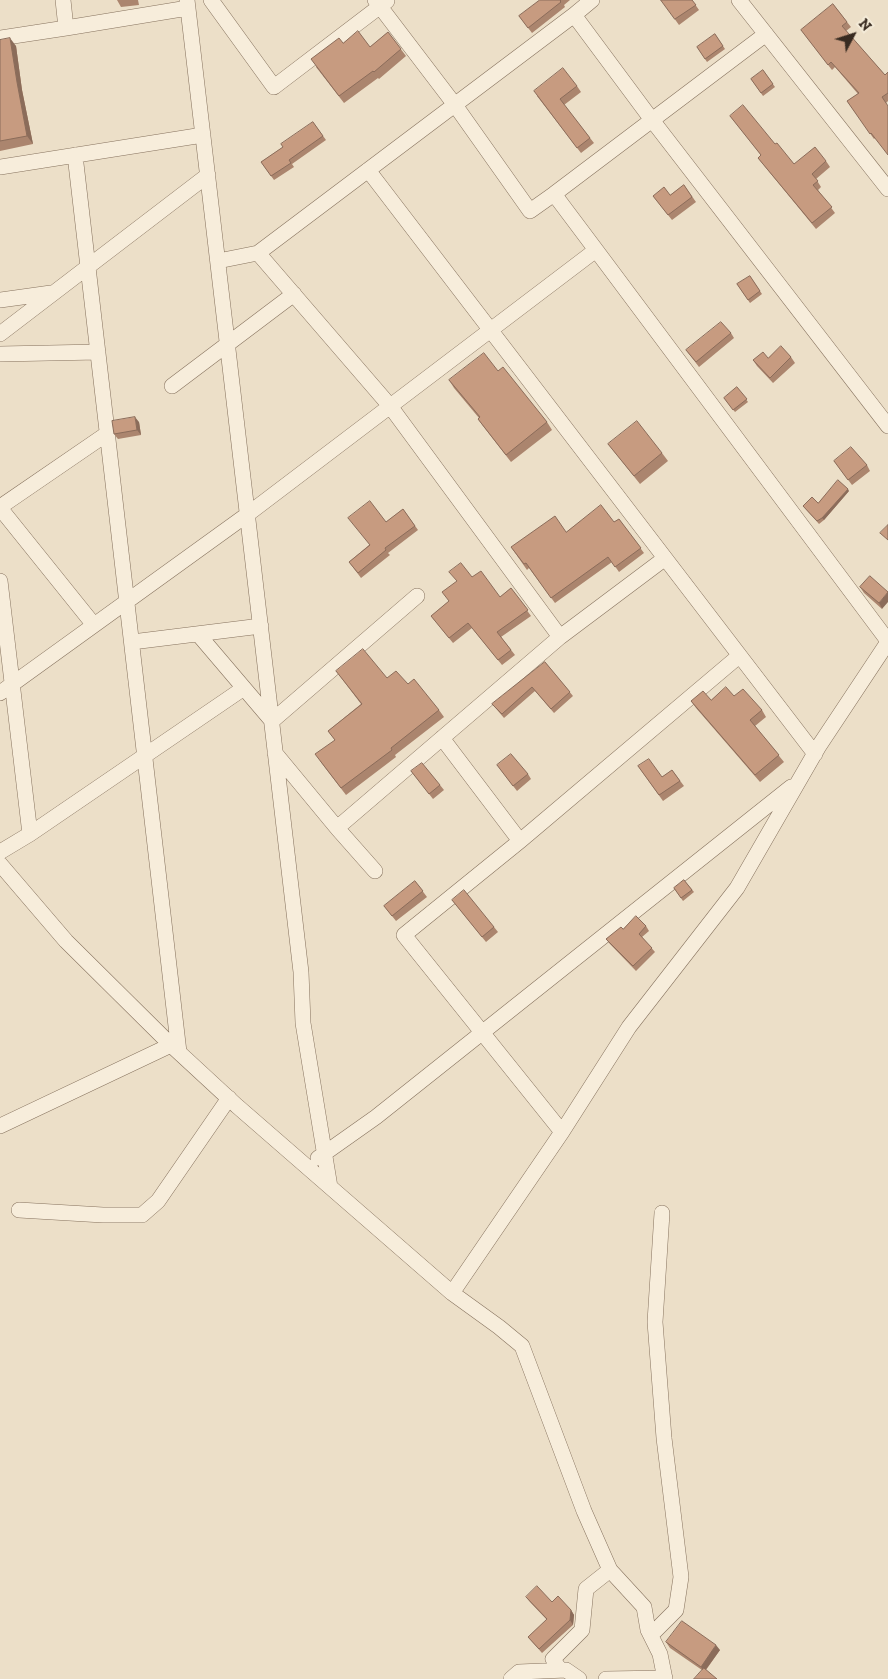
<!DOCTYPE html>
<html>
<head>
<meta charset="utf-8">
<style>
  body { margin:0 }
  #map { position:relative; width:888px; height:1679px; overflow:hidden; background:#ecdfc8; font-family:"Zilla Slab",serif }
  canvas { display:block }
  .north { position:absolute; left:828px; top:10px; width:50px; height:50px; -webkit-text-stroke:4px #f3ead7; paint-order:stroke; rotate:50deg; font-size:14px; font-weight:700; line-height:20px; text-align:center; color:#382b21 }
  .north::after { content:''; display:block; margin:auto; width:18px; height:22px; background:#382b21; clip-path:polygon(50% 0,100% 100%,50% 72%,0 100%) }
</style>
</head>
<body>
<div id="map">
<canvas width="888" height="1679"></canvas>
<div class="north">N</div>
</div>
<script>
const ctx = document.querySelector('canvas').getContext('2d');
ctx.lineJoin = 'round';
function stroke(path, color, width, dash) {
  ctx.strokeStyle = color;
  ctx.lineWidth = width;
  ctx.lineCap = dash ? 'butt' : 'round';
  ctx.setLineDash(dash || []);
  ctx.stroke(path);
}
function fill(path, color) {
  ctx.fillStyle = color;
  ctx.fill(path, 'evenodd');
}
const street = new Path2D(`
  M63,0l3,28 122,-20
  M187,0l114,972 2,51 27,164
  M211,0l63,87 113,-86
  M375,0l80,105 75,106 24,-17
  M592,0l-18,15 78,105 236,306
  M739,0l149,189
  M0,38l66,-10
  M75,155l104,897
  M0,167l203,-32
  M368,170l447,584
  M596,250l-42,-56 212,-160
  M258,253l132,153 170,231 104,-78
  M218,261l40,-8 316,-238
  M0,300l51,-7
  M0,334l208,-159
  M0,354l98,-2
  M172,386l122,-92
  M0,507l108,-74
  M0,508l94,117
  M0,581l30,253
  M198,634l74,87 145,-125
  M132,642l129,-16
  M0,693l248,-179 348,-264 292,391
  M442,738l78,103
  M275,753l62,75 223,-191
  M337,828l38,43
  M0,852l30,-18 214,-146
  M0,864l66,77 105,104 66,61 215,187 47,34 23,19 62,165 26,59 34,37 4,23 12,24 5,25
  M0,1126l171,-81
  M562,1132l-158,-197 116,-94 219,-185
  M318,1158l58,-41 415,-330
  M19,1210l84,5h39l16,-14 71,-103
  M452,1293l110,-161 67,-105 108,-139 82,-142 69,-104
  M651,1635l25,-25 5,-33 -17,-139 -9,-116 7,-109
  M560,1670l-7,-11 29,-29 4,-41 24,-19
  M511,1679l8,-7 47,-2 13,9
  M606,1679l59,-1`);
stroke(street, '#86725e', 16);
stroke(street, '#f7eddb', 15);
fill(new Path2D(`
  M117,0h21l1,5 -18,2z
  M540,0h30l-6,5 1,2 -33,26 -13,-17z
  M661,0h31l7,10 -20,15z
  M833,4l18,23 -5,4 39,44 3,-3v29l-2,2 -11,35 -1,1 -27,-38 11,-7 -23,-27 -3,3 -31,-40z
  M388,32l18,24 -27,23 -1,-1 -34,25 -28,-36 27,-24 27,4z
  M715,34l10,15 -18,13 -10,-15z
  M0,40l16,6 6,44 11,54 -33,7z
  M763,70l12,17 -12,9 -12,-17z
  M577,86l4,6 -17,13 30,38 -13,10 -44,-57z
  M730,116l45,28 19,20 32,-3 4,6 -14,12 5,8 -3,3 17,23 -19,16 -54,-66 -4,-5 3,-3z
  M313,122l13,18 -34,24 2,3 -20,13 -13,-18 22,-15z
  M684,185l12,17 -24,18 -19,-24 17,-1z
  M750,276l12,18 -12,9 -13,-19z
  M731,333l3,5 -35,29 -13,-17z
  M791,357l4,6 -22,20 -16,-17 -4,-6 15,-2z
  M498,371l49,51 5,8 -41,32 -28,-36 -5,-7 1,-1 -25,-30 -5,-8z
  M737,387l11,15 -13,10 -11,-14z
  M139,422l2,13 -23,4 -4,-5z
  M608,444l54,9 6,8 -28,23z
  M834,461l33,4 3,6 -18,14z
  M849,491l-25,29 -5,4 -16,-18 15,-3z
  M403,509l15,21 -30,23 2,2 -29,23 -12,-16 20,-17 17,-23z
  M619,519l25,34 -25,19 -7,-10 -57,41 -26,-35 -2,2 -16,-23 55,-15 48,-10z
  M870,576l12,33 -18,-16 -4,-6z
  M472,577l28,20 11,-9 20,28 -30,21 14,18 -13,10 -30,-37 -19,15 -22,-27 18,-15z
  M545,662l28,34 -19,17 -19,-22 -31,27 -12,-14z
  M336,671l51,7 21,6 31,26 5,7 -49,38 1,2 -50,38 -26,-34 15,-21 -7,-9 33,-27z
  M734,696l28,14 4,7 -11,9 29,36 -24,20 -64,-74 -5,-7 20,-1z
  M497,765l31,9 3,5 -14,12z
  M638,766l24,11 10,-7 12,16 -21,15z
  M411,771l29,14 4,5 -11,9z
  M684,880l10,12 -11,9 -9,-13z
  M415,881l12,16 -31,24 -12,-15z
  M452,900l42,27 4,5 -12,10z
  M646,926l3,5 -7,6 13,15 -19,19 -27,-28 -3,-4 17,-10z
  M526,1597l26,5 19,8 3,5 -1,10 -31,28 -14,-16 19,-17 -17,-18z
  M666,1642l54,8 -14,20h-4l-32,-22z`), '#ab856e');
fill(new Path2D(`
  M10,38l6,8 6,44 11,54 -6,-8 -10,-54z
  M135,417l4,5 2,13 -4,-5z
  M848,489l1,2 -25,29 -2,-2z
  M888,592v10l-6,7 -3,-6z
  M571,1610l3,5 -1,10 -3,-5z
  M716,1645l4,5 -16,22 -3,-5z`), '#8b6c5a');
const building = new Path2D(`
  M540,0h21l-1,1 1,1 -33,26 -9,-12z
  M661,0h31l4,5 -21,14z
  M833,4l14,18 -5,4 43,49 3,-3v21l-6,4 6,9v49l-17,-22 -1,1 -23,-33 12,-8 -28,-31 -3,3 -27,-35z
  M358,31l12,16 18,-15 13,17 -27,23 -1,-1 -34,25 -28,-37 28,-21 4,5z
  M715,34l8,12 -18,13 -8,-12z
  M10,38l7,44 10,54 -27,5v-101z
  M563,68l14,18 -17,13 30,39 -13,10 -43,-57z
  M763,70l10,14 -12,9 -10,-14z
  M743,105l32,39 2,-1 17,21 21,-17 11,14 -14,13 6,7 -5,4 19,22 -20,16 -54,-65 3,-3 -31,-39z
  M313,122l10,14 -34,24 2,3 -20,13 -10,-14 22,-15 -2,-3z
  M684,185l8,12 -24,18 -15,-19 11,-9 6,8z
  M750,276l10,15 -12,9 -11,-16z
  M721,322l10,11 -35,29 -10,-12z
  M781,346l10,11 -21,21 -17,-18 10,-8 5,6z
  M484,353l14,18 5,-4 44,55 -41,33 -28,-36 2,-2 -31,-37z
  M737,387l10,12 -14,11 -9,-12z
  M135,417l2,13 -23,4 -2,-13z
  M637,421l25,32 -28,23 -26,-32z
  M851,447l16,18 -19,15 -14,-19z
  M838,480l10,9 -26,29 -5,3 -14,-15 9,-9 6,6z
  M370,501l16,21 17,-13 12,17 -30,22 1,2 -28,23 -9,-11 21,-17 -22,-27z
  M601,505l13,17 5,-3 22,29 -26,19 -7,-10 -57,41 -25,-35 -2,1 -13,-17 44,-31 11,16z
  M888,525v15l-8,-7z
  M461,563l11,14 9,-6 19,26 11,-9 17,22 -31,22 14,18 -13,10 -30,-37 -19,15 -18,-22 18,-15 -7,-9 15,-11 -8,-9z
  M870,576l18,16 -9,11 -19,-16z
  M363,649l24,29 9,-7 12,13 6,-5 25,31 -48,38 1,2 -51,38 -26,-34 20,-14 -7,-9 34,-27 -26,-33z
  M545,662l25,30 -19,17 -19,-22 -30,27 -10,-10z
  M726,687l8,9 9,-7 19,21 -12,10 29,35 -24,20 -64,-74 12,-10 8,9z
  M511,754l17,20 -15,12 -16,-21z
  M649,759l13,18 10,-7 8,11 -21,14 -21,-29z
  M422,763l18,22 -11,9 -18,-23z
  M684,880l8,10 -11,8 -7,-10z
  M415,881l8,10 -31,25 -8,-10z
  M464,890l30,37 -12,10 -30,-37z
  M636,916l10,10 -7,8 13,14 -19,18 -27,-27 15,-12 2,2z
  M537,1586l15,16 6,-6 13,14 -1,10 -31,29 -11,-12 19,-18 -21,-22z
  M682,1621l34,24 -15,22 -35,-25z
  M704,1668l13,11h-23z`);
fill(building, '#c79b80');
stroke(building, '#8b6c5a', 1);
</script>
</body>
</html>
